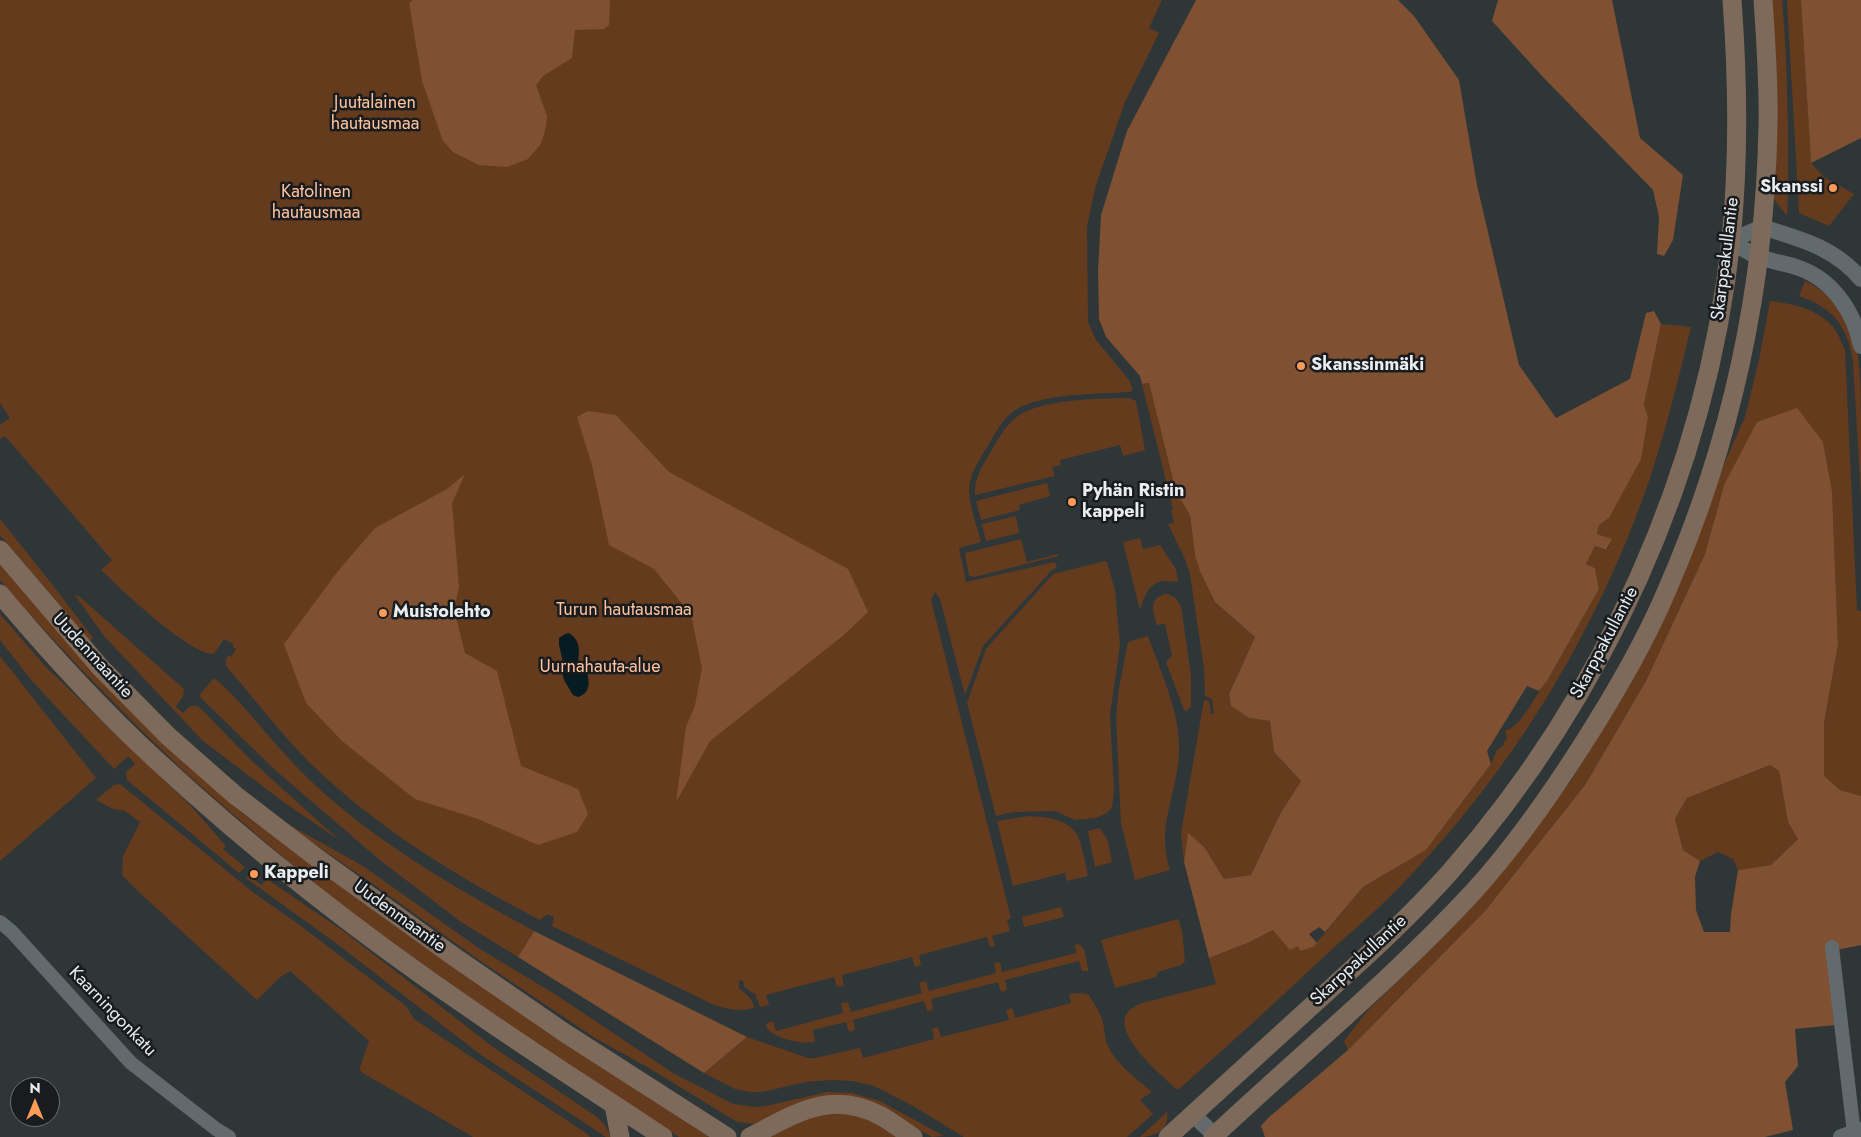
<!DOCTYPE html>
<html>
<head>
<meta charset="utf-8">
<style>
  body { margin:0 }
  #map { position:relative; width:1861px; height:1137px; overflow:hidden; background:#2e3638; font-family:Jost,sans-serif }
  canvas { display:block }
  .north { position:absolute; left:10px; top:1077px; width:50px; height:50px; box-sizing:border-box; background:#191c1e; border:1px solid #6c7072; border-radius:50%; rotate:0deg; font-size:14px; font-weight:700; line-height:20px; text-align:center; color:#e9edef }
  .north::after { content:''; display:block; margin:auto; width:18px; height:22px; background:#fe9c57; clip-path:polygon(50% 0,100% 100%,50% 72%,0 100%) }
</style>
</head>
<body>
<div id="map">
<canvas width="1861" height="1137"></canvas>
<div class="north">N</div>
</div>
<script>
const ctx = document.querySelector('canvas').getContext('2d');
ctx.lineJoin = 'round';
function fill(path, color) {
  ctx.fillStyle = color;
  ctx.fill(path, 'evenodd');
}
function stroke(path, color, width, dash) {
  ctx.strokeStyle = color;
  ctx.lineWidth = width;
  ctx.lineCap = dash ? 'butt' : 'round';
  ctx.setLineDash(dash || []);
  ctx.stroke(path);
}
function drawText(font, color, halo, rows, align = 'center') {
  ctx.font = font + ' Jost,sans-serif';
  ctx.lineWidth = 5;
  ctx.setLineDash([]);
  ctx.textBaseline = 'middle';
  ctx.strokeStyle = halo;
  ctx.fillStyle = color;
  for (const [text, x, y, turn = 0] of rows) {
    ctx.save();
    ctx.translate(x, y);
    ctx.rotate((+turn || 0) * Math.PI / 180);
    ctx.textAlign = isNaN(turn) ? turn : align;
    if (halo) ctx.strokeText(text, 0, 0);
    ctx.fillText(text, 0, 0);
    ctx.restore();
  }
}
fill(new Path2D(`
  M0,0h1162l-13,28 10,5 -34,69 -30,86 -8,39 1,95 8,18 33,40 4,10 -3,2c-30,2 -91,1 -116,19 -12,9 -18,21 -25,33 -7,12 -16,24 -19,38 -4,18 7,42 11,60l-22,6 7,34 89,-20 2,6 -5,2 -69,76 -18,49 -25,-96 -5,-7 -4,8 80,318 -4,2 3,11 -18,5 3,10 -5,1 -3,-10 -68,18 2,10 -6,2 -3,-10 -70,18 2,11 -7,1 -3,-10 -68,18 3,10 -9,2 -5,-13 -10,-6 -2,-7 -4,-1v8c7,7 14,9 15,20 -16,4 -27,1 -42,-4l-160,-78 2,-9 -7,-3 -7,6c-81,-42 -163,-92 -229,-156 -30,-30 -57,-66 -85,-98v-6l2,-5 3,2 5,-8 -3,-2v-3l-9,-5 -10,15c-26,0 -93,-65 -113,-84l11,-10 -107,-124 -5,3v-14l10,-7 -10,-15z
  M1771,0h11c4,42 5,85 6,128 0,29 1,59 -1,88l-14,-18z
  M1787,0h14l10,163 13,14 30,17 -25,32 -30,-13z
  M1805,281c56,27 56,81 56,135 0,27 0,54 0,81l-8,-135c-5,-35 -19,-54 -54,-66z
  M1770,301c24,3 48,8 64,27 5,6 7,15 11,22l12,260 4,1v185l-21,-6 -16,-13v-54l14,-79 -6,-153 -9,-49 -99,43 -19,69 -59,127 -61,104 -100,126 -137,139 -4,-9 24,-31 68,-66 69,-77 65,-85 59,-95 51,-105 44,-118 21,-47 14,-57z
  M1661,324l30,3c-16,66 -32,132 -57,195 -51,130 -127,252 -223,353 -26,28 -55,53 -83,78 -49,46 -99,92 -150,137 -14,-12 -63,-53 -52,-75 3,-6 10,-9 16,-12l74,-19 -7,-26 41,-16 23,-12 25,16 15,1 50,-60 63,-37 65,-86 6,-14 7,-5v-3l3,-3 -2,-8c18,-5 29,-36 42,-50l52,-92 -4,-21 -9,-4 9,-18 9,4 4,-1 3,-10 -14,-5 2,-9 10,-7 39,-100 -4,-14z
  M1149,383l27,109 14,23 5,40 20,47 40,35 -26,57 2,12 18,12 21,3 4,31 27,29 -21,33 -29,61 -27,4 -19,-31 -17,-14 -4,28 -3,-29 23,-133 5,1 2,13h3l-2,-15 -7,-3 -1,-27 -14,-95 -6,-17 -16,-33 6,-1 -3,-13 2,-1 -31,-125z
  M1129,398l7,3 9,49 -22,6 -3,-11 -60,15 1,5 -9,2 3,9 -80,19c-1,-17 7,-28 15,-42 7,-12 14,-25 24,-34 25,-21 84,-20 115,-21z
  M1047,483l3,13 -31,9 1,5 -39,10 -5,-19z
  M1016,516l3,17 -33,8 -4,-17z
  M0,519l55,69 38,50 -3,3 -90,-106z
  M1140,538l3,11 17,-4 16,24 2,13c-4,0 -8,-1 -12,-1 -17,0 -22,16 -26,29l-17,-68z
  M1021,539l6,23 31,-8v2l-84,21 -5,-1 -4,-23z
  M1105,561l2,1 8,28 5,55 -10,69 4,77 -2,16 -5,6 -11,5 -21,2 -20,-9 -42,1 -17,4 -29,-113 19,-54 67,-75z
  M0,562l194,208 48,43 193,141 274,183h-30l-68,-44 -102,-68 -145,-102 -79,-64 -96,-83 -52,-50 -55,-56 -61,-65 -21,-25z
  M74,594l7,4 103,91 -1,7 -7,11 7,6 7,-7h8l55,56 86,78 -57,-39 -80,-61 -98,-104z
  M1165,594c9,1 11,4 16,12l10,70v31l-5,4 -2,-1 -18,-48 6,-6 -7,-32 -8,1c-4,-13 -9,-26 8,-31z
  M0,614l44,51 147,141 35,40 -3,3 22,18 -6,6 -112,-93 -1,-8 9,-8 -7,-8 -14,13 -82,-88 -32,-41z
  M1148,636c12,34 31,74 31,110 1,32 -14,63 -14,94 0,11 2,20 5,30l-35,10 -14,-57 -5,-106 3,-29 9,-46z
  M0,656l96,122 -96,83z
  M214,678c20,16 36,36 52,55 21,24 43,48 67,68 61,52 132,92 201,130l-16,26 -57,-35 -80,-61 -106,-91 -74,-72 -1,-4z
  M1770,765l9,6 9,51 10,17 -27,26 -33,5 -5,-11 -15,-7 -18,9 -17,-11 -8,-31 12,-21z
  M120,784l134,109 43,30 109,83 8,13 172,114 4,4h-117l-112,-65 -1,-5 9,-26 -79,-70 -11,7 -22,22 -116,-106 -19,-19 1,-19 17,-34 -15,-11 -12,-2 -17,-9 18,-15z
  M1029,816c16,1 36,2 47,17 5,6 10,33 12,43l-21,5 -2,-8 -52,13 -16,-65z
  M293,827l70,39 117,83 78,47 115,77 60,31 22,3 11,-1 61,-14 25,1 28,8 64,35 -12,1 -54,-31 -124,18 -17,-2 -88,-54 -54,-30 -119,-80 -103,-74 -82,-56z
  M1100,828l8,13 4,21 -17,5 -7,-36z
  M249,875l12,10 6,-6 79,54 147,114 104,70 7,7 7,13h-5l-125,-82 -144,-111 -91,-66z
  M1061,907l3,10 -40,10 -2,-10z
  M1178,919l4,11 3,31 -4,4 -23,7 -2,5 -41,11 -14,-48z
  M1077,944l3,1 4,4 4,19v3h-6l-3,-10 -74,19 2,10 -6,2 -3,-10 -67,17 2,11 -6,1 -3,-10 -71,19 2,10 -6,2 -3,-10 -33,8 2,11c-10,5 -43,-3 -49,-14l1,-4 6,-2 3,10 67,-18 -2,-10 7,-1 3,10 71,-19 -3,-10 7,-2 3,10 67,-18 -2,-10 6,-1 2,10 74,-19 -1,-8z
  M1079,993l9,1c5,8 11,16 14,25 3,9 2,18 6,27 8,18 29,33 44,46l-12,8 13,14 -26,23h-163l-49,-30 -41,-21 -21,-5 -22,-1 -25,2 -44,10h-11l-16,-3 -31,-16 43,-36 61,21h7l45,-10 3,10 71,-19 -2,-10 6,-2 3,10 68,-17 -3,-10 6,-2 3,10 56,-15 -2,-9z
  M835,1112l33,5 32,20h-136l50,-22z
  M1167,1112c3,18 -13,25 -27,25z`), '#653b1e');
fill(new Path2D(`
  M413,0h197l-1,25 -5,4 -29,1 -3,28 -29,18 -7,9 11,31 -1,11 -5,17 -13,15 -21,8 -28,-2 -26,-13 -10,-11 -21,-60 -13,-78z
  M1196,0h202l16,16 45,64 18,105 42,180 37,53 74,-39 16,-66 8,-2 7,13 -17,80 4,13 -7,42 -32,59 -10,7 -2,9 15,5 -6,11 -11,-4 -9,18 9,4 4,21 -52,92 -8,10 -12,-5 -40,65 4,13 -65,86 -63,37 -38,45 -6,-5 -10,7 8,9 -4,4 -13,4 -2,-5 -8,4 -17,-20 -23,12 -41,16 -25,-96 4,-29 17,15 19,31 27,-4 29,-61 21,-33 -27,-29 -4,-31 -21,-3 -18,-12 -2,-12 26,-57 -40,-35 -15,-31 -5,-16 -5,-40 -14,-23 -27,-109 -7,1 -2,-8 -34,-39 -7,-18 -1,-48 3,-56 26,-84z
  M1498,0h114l28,138 43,37 -10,65 -9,16 -7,-2 2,-37 -6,-27 -111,-114 -50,-55z
  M1801,0h60v138l-50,25z
  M1797,408l26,34 9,49 6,153 -14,79v53l16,14 21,6v149l-34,7 9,73 -41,4 3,37 -13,16 8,48 -28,7h-500l-4,-11 7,-8 80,-68 137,-139 100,-126 61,-104 59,-127 19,-69 33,-63zM1770,765l9,6 9,51 10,17 -27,26 -33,5 -7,44 -1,18h-26l-8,-22 -1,-33 5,-16 -17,-11 -8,-31 12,-21z
  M588,411l28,4 53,57 179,97 20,43 -24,23 -134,106 -34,61 10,-75 9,-22 7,-37 -11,-53 -37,-46 -45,-24 -17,-80 -15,-48z
  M465,474l-13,29 7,84 -5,22 11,44 32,18 24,95 57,23 10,25 -11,18 -39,13 -60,-26 -63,-20 -73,-58 -36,-38 -22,-59 54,-73 37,-43 72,-39z
  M534,931l213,106 -43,36 -186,-116z`), '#7f5031');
fill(new Path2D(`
  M569,633c14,9 9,21 9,34l9,6c3,10 3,20 -9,24l-5,-2 -9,-15 -2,-9 1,-9 -4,-17v-7l6,-4z`), '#061b22');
stroke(new Path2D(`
  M0,922l12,10 119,131 85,66 13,8
  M1832,947l22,186`), '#626a6d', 14);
stroke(new Path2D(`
  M1730,241c9,5 18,12 28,15 13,6 28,7 41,12 34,12 55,44 62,78
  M1730,241l32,-14c38,12 72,20 99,52
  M1192,1114l25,23
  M1841,1137l20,-7`), '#626a6d', 16);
stroke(new Path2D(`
  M0,550l100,117 68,69 67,59 82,63 139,100 109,75 162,104
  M0,594c48,57 99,113 154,164 99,92 206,176 318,252 63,44 128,85 191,127
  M614,1105l6,32
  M750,1137c45,-23 80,-48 131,-21 11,6 21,14 32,21
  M1168,1137c49,-45 99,-90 148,-135 46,-42 93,-84 134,-130 154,-175 256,-400 281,-632 8,-80 7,-160 1,-240
  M1213,1137c87,-82 180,-158 261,-246 40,-44 75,-94 107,-144 32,-50 63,-102 86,-157 64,-146 98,-304 101,-464 1,-42 -2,-84 -5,-126`), '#7e6a5a', 19);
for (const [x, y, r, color] of [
  [1833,188,5,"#fe9c57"],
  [1301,366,5,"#fe9c57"],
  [1072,502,5,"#fe9c57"],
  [383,613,5,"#fe9c57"],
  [254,874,5,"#fe9c57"]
]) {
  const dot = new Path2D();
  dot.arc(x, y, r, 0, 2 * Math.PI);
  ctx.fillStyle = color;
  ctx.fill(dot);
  stroke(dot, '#191c1e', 2);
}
drawText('18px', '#ffc29c', '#191c1e', [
  ["Juutalainen",375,104],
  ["hautausmaa",375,125],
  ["Katolinen",316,193],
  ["hautausmaa",316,214],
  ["Turun hautausmaa",624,611],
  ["Uurnahauta-alue",600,668]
]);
drawText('bold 18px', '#e9edef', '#191c1e', [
  ["Skanssi",1823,188,"right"],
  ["Skanssinmäki",1311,366],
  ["Pyhän Ristin",1082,492],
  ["kappeli",1082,513],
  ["Muistolehto",393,613],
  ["Kappeli",264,874]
], 'left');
drawText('18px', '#e9edef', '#191c1e', [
  ["Skarppakullantie",1726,259,-83],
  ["Skarppakullantie",1605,643,-62],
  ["Uudenmaantie",92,656,47],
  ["Uudenmaantie",399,917,36],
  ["Skarppakullantie",1359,961,-43],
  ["Kaarningonkatu",112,1012,46]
]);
</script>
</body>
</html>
